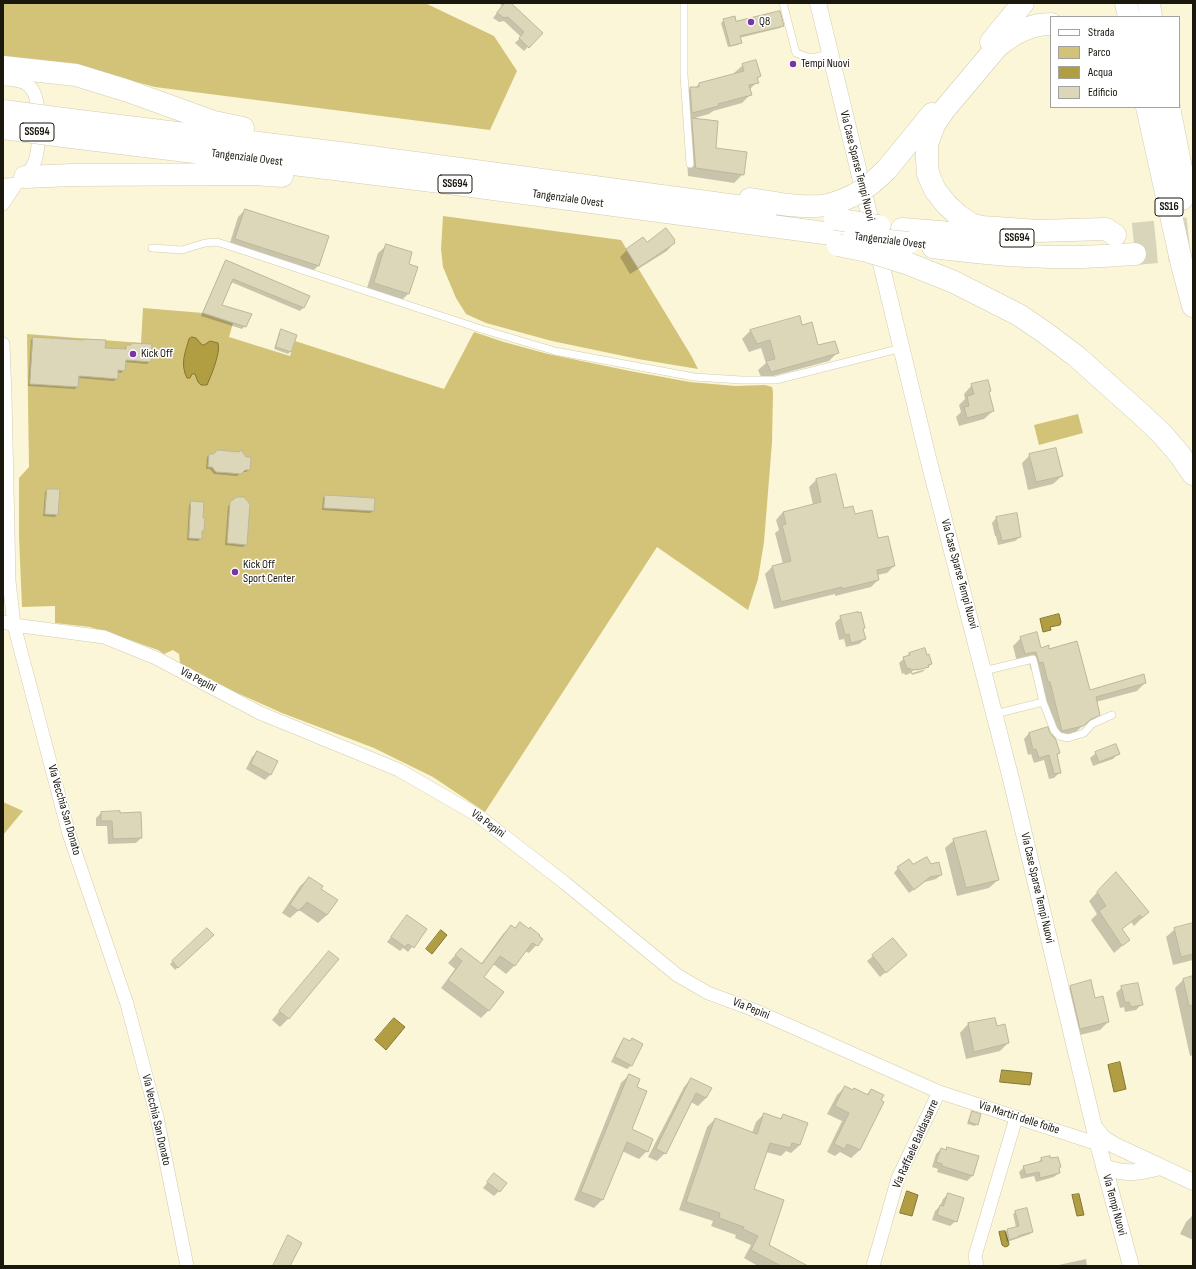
<!DOCTYPE html>
<html>
<head>
<meta charset="utf-8">
<style>
  body { margin:0 }
  #map { position:relative; width:1196px; height:1269px; overflow:hidden; background:#fbf6d8; font-family:"Sofia Sans Condensed",sans-serif }
  canvas { display:block }
  .frame { position:absolute; inset:0; border:4px solid #1a170d; pointer-events:none }
  .legend { position:absolute; left:1050px; top:16px; width:130px; height:92px; box-sizing:border-box; background:#fff; border:1px solid #a3a29e; margin:0; padding:5px 7px; list-style:none; font-size:12px; color:#1a170d }
  .legend li { display:flex; align-items:center; gap:8px; height:20px }
  .legend b { width:20px; border:1px solid #a3a29e }
</style>
</head>
<body>
<div id="map">
<canvas width="1196" height="1269"></canvas>
<div class="frame"></div>
<ul class="legend">
<li><b style="height:5px;background:#fff"></b>Strada</li>
<li><b style="height:11px;background:#d2c378"></b>Parco</li>
<li><b style="height:11px;background:#b19e42"></b>Acqua</li>
<li><b style="height:11px;background:#ddd7ba"></b>Edificio</li>
</ul>
</div>
<script>
const ctx = document.querySelector('canvas').getContext('2d');
ctx.lineJoin = 'round';
function fill(path, color) {
  ctx.fillStyle = color;
  ctx.fill(path, 'evenodd');
}
function stroke(path, color, width, dash) {
  ctx.strokeStyle = color;
  ctx.lineWidth = width;
  ctx.lineCap = dash ? 'butt' : 'round';
  ctx.setLineDash(dash || []);
  ctx.stroke(path);
}
function drawText(font, color, halo, rows, align = 'center') {
  ctx.font = font + ' "Sofia Sans Condensed",sans-serif';
  ctx.lineWidth = 3;
  ctx.setLineDash([]);
  ctx.textBaseline = 'middle';
  ctx.strokeStyle = halo;
  ctx.fillStyle = color;
  for (const [text, x, y, turn = 0] of rows) {
    ctx.save();
    ctx.translate(x, y);
    ctx.rotate((+turn || 0) * Math.PI / 180);
    ctx.textAlign = isNaN(turn) ? turn : align;
    if (halo) ctx.strokeText(text, 0, 0);
    ctx.fillText(text, 0, 0);
    ctx.restore();
  }
}
fill(new Path2D(`
  M3,3h422l69,33 23,35 -27,59 -335,-43 -75,-20 -77,-9z
  M443,216l178,24 71,117 6,12 -60,-10 -86,-18 -66,-18 -20,-9 -10,-16 -13,-31 -2,-18z
  M143,308l60,5 30,10 -4,14 61,19 5,-15 149,48 30,-57 30,10 44,12 82,17 60,11 45,4 30,-1 7,2 1,5 -1,50 -8,100 -6,37 -10,31 -91,-63 -172,265 -52,-35 -59,-29 -92,-35 -76,-34 -26,-16 -1,-9 -6,-4 -9,4 -6,-4 -31,-11 -37,-12 -35,-4v-17l-33,1 -3,-70v-59l10,-11 -2,-133 114,9z
  M1078,414l5,19 -44,12 -5,-20z
  M3,802l20,9 -20,24z`), '#d2c378');
const water = new Path2D(`
  M192,337l4,1 6,7h2l6,-4 8,2c3,9 -7,33 -11,42h-6l-3,-3 -3,-8h-3l-2,4h-3c-7,-14 -2,-25 2,-39z
  M1059,614l2,8 -1,3 -10,2 1,3 -8,2 -3,-13z
  M441,930l6,5 -15,19 -6,-5z
  M394,1018l11,9 -19,23 -11,-10z
  M1120,1062l6,27 -12,3 -6,-27z
  M1002,1070l30,3 -2,12 -30,-3z
  M907,1191l11,4 -6,21 -12,-3z
  M1079,1194l5,21 -7,1 -5,-21z
  M1005,1231l4,13 -1,2 -3,1 -3,-2 -3,-13z`);
fill(water, '#b19e42');
stroke(water, '#847632', 1);
fill(new Path2D(`
  M499,3h10l32,30 -17,18 -9,-8 6,-6 -17,-16 -5,1 -6,-4 9,-12z
  M724,20l11,2 48,3 -3,3 -41,10 1,4 -2,3 -10,2 -7,-24z
  M743,65l17,11 -3,3v3l-8,8 1,5 -8,8 -29,8 -4,3 -25,7 -2,-25 9,-8h4l4,-4 36,-10 -1,-1z
  M693,119l22,30 28,25 -9,9 -46,-7 -3,-49z
  M245,210l83,26 -10,30 -7,7 -82,-27 9,-29z
  M647,243h27l-7,8 -37,23 -10,-17 7,-7z
  M387,245l20,20 2,28 -9,9 -34,-11 12,-38z
  M227,261l81,35 -5,12 -3,3 -69,-29 -10,24 24,20 -3,3 -41,-13 23,-52z
  M799,318l2,8 16,20 20,7 -8,8 -67,18 -4,-9 8,-7 -5,-15 -12,4 -7,-13 8,-8z
  M282,331l9,20 -3,3 -14,-5 5,-16z
  M33,338l71,11 20,1 2,-4h3l2,-2 19,17 -3,3 -23,-2v8l-3,3 -4,-1v6l-3,3 -36,-3 -1,9 -2,2 -47,-3 3,-46z
  M972,385l16,8 5,18 -9,8 -25,7 -3,-9 5,-5 -2,-7 6,-6 -1,-5z
  M209,455l40,15 -3,2h-4l-5,4 -23,-2 -4,-5h-4l1,-12z
  M1030,455l32,21 -9,8 -25,6 -6,-27z
  M816,480l27,29 11,6 40,51 -7,7 -10,2 1,5 -7,7 -36,9v-2l-61,15 -9,-35 7,-7 11,-3 -8,-31 4,-3 -3,-10 7,-8 30,-7 -4,-18z
  M47,490l10,24 -2,3 -12,-1 2,-24z
  M325,496l48,15 -3,2 -48,-3 1,-12z
  M237,498l9,46 -3,3 -18,-2 3,-39z
  M192,502l10,16 2,1 -1,12 -2,2v5l-3,3 -11,-1 2,-35z
  M1016,514l4,23 -5,4 -17,4 -2,-9h-1l-3,-13 4,-5z
  M841,617l23,11 -2,2 3,9 -6,5 -13,3 -2,-8 -5,1 -4,-17z
  M1021,638l20,11 8,1 40,41 56,-8 -8,8 -41,11 3,12 -8,8 -10,5 -7,7 -20,5 5,14 -2,2 3,17 -6,6 -5,1 -5,-19 -10,3 -3,-9 -3,1 -4,-16 5,-6 24,5 -18,-69 -4,1 -3,-11 -11,3 -4,-16z
  M925,649l6,15 -4,4v-2l-15,5v2l14,-4 -4,3 -10,3 -1,-2 -5,2h-1l-1,-2 -2,1 -3,-11 10,-9z
  M257,752l13,23 -5,5 -19,-11 6,-12z
  M1096,753l22,1 -5,5 -20,7 -3,-8z
  M101,813h39l1,25 -5,5 -28,1 -1,-18h-11v-8z
  M954,840l44,40 -9,8 -32,8 -12,-48z
  M913,865h17l11,10 -5,4 -11,3 -16,11 -15,-20 4,-5z
  M309,878l11,11 7,26 -9,8 -19,-13 -9,8 -8,-5 18,-27z
  M1108,881l40,31 -14,14 -3,-4 -10,8 8,10 -15,13 -23,-33 6,-6 -8,-13z
  M407,916l19,14 -18,22 -5,-4 -3,3 -13,-9z
  M1193,924v36l-20,5 -7,-28 9,-8z
  M511,926l4,3 23,7 4,3 -13,14 -4,-2 -11,15 -8,8 -13,-10 -10,14 6,32 -8,8 -40,-30 14,-19 -7,-6 13,-14 20,15 22,-30z
  M207,930l5,5 -37,35 -5,-6z
  M893,939l13,16 -26,22 -13,-16z
  M321,961l-32,57 -9,9 -8,-7z
  M1193,977v78l-3,1 -15,-68 8,-8z
  M1071,987l23,12 14,23 -8,8 -28,7 -10,-42z
  M1122,987l20,17 -6,6 -11,2 -1,-5 -4,1 -4,-15z
  M968,1024l28,3 12,16 -8,8 -34,8 -6,-26z
  M624,1039l8,26 -5,4 -16,-7 9,-18z
  M629,1075l7,12 -5,42 16,22 -8,8 -17,-8 -20,49 -8,8 -20,-8 47,-117z
  M691,1079l19,10 -4,9 -8,8 -7,-4 -26,51 -8,8 -9,-4 36,-70z
  M845,1087l21,8 5,-5 -11,60 -9,8 -11,-6 -5,4 -8,-4 15,-31 -15,-7 10,-19z
  M972,1112l5,12 -2,2 -8,-2 3,-9z
  M764,1114l15,5 4,-3 17,29 -9,8 -5,-2 -5,5 -15,-4 -13,38 15,56 38,20h-48l-14,-8 7,-13 -16,-7 1,-3 -25,-9 2,-5 -34,-11 28,-83 8,-8 37,14 4,-11z
  M947,1148l25,28 -5,5 -30,-9 1,-3 -6,-2 4,-13 5,-5 4,1z
  M1049,1157l9,12 1,4 -5,4 -18,5 -2,-6 -13,3 -2,-7 5,-5 13,-3 4,-5z
  M494,1174l5,17 -5,5 -11,-8z
  M948,1194l8,27 -6,5 -18,-6 3,-9 5,-5 3,-7z
  M1016,1212l16,20 -2,2 -23,8 -2,-10 2,-2 9,-3 -3,-13z
  M1193,1215v25l-13,-6 6,-12z
  M1086,1259l1,7h-33z`), '#0003');
const building = new Path2D(`
  M505,3h6l32,30 -14,15 -10,-10 5,-6 -16,-15 -4,1 -7,-5z
  M780,11l4,15 -44,10 2,7 -12,3 -7,-27 12,-3 1,5z
  M756,60l5,16 -4,2 2,5 -10,2 3,10 -34,9 1,2 -27,7 -2,-26h9v-4l45,-12 -2,-7z
  M692,118l26,3 -2,27 31,4 -3,23 -48,-7z
  M245,209l84,27 -10,30 -84,-27z
  M666,228l9,12 -1,1 1,2 -37,25 -12,-19 17,-12 4,5z
  M386,244l26,8 -3,12 9,3 -9,27 -35,-11z
  M226,260l84,36 -6,12 -71,-29 -11,26 30,9 -6,13 -43,-14z
  M800,316l2,9 10,-3 6,23 17,-4 4,12 -68,19 -5,-11 9,-2 -5,-19 -13,4 -7,-14z
  M281,329l16,6 -6,17 -15,-5z
  M33,337l50,3v-1l23,1 -1,8 21,1v-4h5v-2l21,1 -1,18 -25,-2 -1,11 -7,-1v9l-39,-3 -1,11 -48,-3z
  M988,380l3,11 -2,1 5,19 -27,7 -3,-11 5,-1 -2,-10 7,-2 -3,-10z
  M1056,448l7,28 -27,6 -7,-28z
  M218,450l21,2 2,-2 5,7h5l-1,13h-5l-4,4 -11,-1 -14,-1 -4,-5h-4l1,-13h4z
  M836,474l8,34 9,-2 2,8 17,-4 6,28 10,-2 7,30 -18,4 2,10 -37,9v-2l-61,15 -9,-36 19,-5 -9,-36 4,-1 -3,-12 38,-10 -5,-23z
  M47,489h13l-2,26 -13,-1z
  M325,495l50,3 -1,13 -50,-3z
  M237,497h7l6,7 -3,41 -20,-2 3,-41z
  M191,501l13,1 -1,16h2l-1,13h-2v8l-13,-1z
  M1017,513l4,24 -19,4 -2,-9h-1l-3,-15z
  M858,612v1l3,-1 4,16 -2,1 3,10 -15,4 -2,-9 -4,1 -5,-19z
  M1037,632l4,16 8,-3v4l28,-8 13,49 54,-16 2,9 -50,14 4,18 -10,5 -7,6 -21,5 -12,-49h-2l-5,-20 -4,1 -3,-11 -11,2 -5,-17z
  M925,648l2,7 2,-1 3,10 -4,1 1,2 -12,3v-1l-4,1h-3v-2l-3,1 -4,-12 7,-2 -1,-2z
  M1048,727l2,6 6,7 4,13 -3,1 4,19 -7,1 -5,-19 -10,3 -3,-9 -3,1 -4,-17z
  M1116,744l4,10 -21,8 -4,-10z
  M257,751l21,10 -7,14 -20,-11z
  M120,811v2l21,-1 1,26 -29,1 -1,-18h-11v-9z
  M986,831l13,49 -33,8 -13,-49z
  M927,857l4,7 8,-2 3,13 -12,2 -16,13 -17,-23 12,-8 4,5z
  M1116,872l33,40 -7,6 -2,-3 -18,14 8,11 -8,6 -23,-35 7,-5 -9,-14z
  M309,877l14,9 -2,3 17,11 -11,15 -20,-13 -5,6h-1l-2,3 -9,-6z
  M407,915l20,14 -13,19 -6,-4 -3,3 -14,-10z
  M520,922l9,7 1,-2 10,8 -1,1 4,3 -5,7 -6,-3 -17,23 -15,-10 -16,21 20,15 -15,19 -41,-31 14,-19 -7,-6 6,-7 21,16 29,-39 4,3z
  M1193,923v31l-12,3 -7,-29z
  M207,928l7,7 -36,33 -6,-7z
  M893,938l14,17 -21,18 -14,-18z
  M329,951l10,8 -50,60 -10,-8z
  M1193,976v29l-4,1 -6,-27z
  M1091,980l4,18 8,-2 6,26 -29,7 -10,-43z
  M1138,983l5,22 -12,2 -2,-5 -4,1 -4,-17z
  M995,1018l2,8 8,-2 4,19 -35,9 -6,-29z
  M624,1038l6,3 2,-3 11,6 -11,22 -17,-9z
  M629,1074l11,5 -3,8 10,4 -15,38 21,10 -5,13 -21,-10 -24,58 -22,-8z
  M691,1078l21,10 -6,10 -10,-5 -30,61 -10,-5z
  M845,1086l8,4 1,-2 14,7 3,-6 13,6 -3,5 3,2 -24,48 -13,-6 -2,5 -11,-5 15,-31 -14,-7z
  M972,1111l9,3 -3,11 -9,-3z
  M764,1113l17,6 2,-5 25,9 -8,22 -8,-2 -2,5 -20,-5 -16,46 30,11 -15,45 39,21h-27l-30,-16 7,-14 -15,-7 1,-2 -25,-9 1,-5 -34,-11 29,-84 42,16z
  M947,1147l32,9 -6,20 -31,-10v-2l-6,-2 5,-14 5,2z
  M1050,1156v2l8,-1 3,10 -2,1 1,5 -20,5 -1,-6 -13,3 -3,-9 19,-5 -1,-3z
  M494,1173l13,10 -7,9 -13,-10z
  M948,1193l16,5 -7,24 -20,-7 3,-10 3,1z
  M1027,1208l6,24 -15,4 1,1 -10,3 -2,-11 12,-3 -4,-15z
  M288,1235l14,8 -12,23h-17z`);
fill(building, '#ddd7ba');
stroke(building, '#bcb79a', 1);
stroke(new Path2D(`
  M1133,234l60,-6
  M1135,254l58,-5`), '#d9d5ba', 22, [22, 11]);
const service = new Path2D(`
  M684,3v72l6,89
  M783,3l13,50 15,5 19,-4
  M152,248l30,2 23,-7 12,-1 264,87 74,22 139,26 47,3h35l126,-32
  M984,671l49,-12 10,43 11,28 5,6 9,2 16,-5 8,-9 20,-9
  M995,714l48,-12`);
const minor = new Path2D(`
  M3,79c10,0 25,2 30,12 8,14 7,54 2,70 -3,8 -11,20 -20,23 -3,1 -8,1 -12,1
  M3,204l13,-20
  M3,344l2,52 4,185 5,44 55,209 58,170 30,113 30,149
  M3,622l11,3 90,12 52,21 104,55 139,57 78,45 88,68 112,92 31,18 46,17 185,82 159,52
  M873,1266l25,-88 41,-86
  M977,1266l-2,-10 41,-138`);
const tertiary = new Path2D(`
  M818,3l110,455 82,317 88,369 33,122
  M1095,1128l8,10 11,7 79,37
  M1104,1167c24,8 32,6 56,0`);
const trunk = new Path2D(`
  M1126,3l3,14
  M1149,3l2,14
  M1051,24c-21,0 -39,10 -54,23l-53,63 -10,15 -7,19v16l1,14 7,16 11,14 13,12 12,8 11,3 56,4 68,-2 9,6
  M991,42l32,-39
  M3,67l73,8 52,16 86,31 29,6
  M1147,107l35,158 11,41
  M1169,107l14,71 -1,21
  M71,120l285,35 410,55
  M71,137l370,45 398,53
  M887,169l45,-55
  M25,177l47,-2 182,-1 28,2
  M750,199c26,4 52,10 78,6
  M902,229l87,7
  M933,247c47,6 95,11 143,10 20,0 39,-2 59,-3
  M909,264l45,18 65,33 25,17 32,24 66,59 20,19 18,21 13,19`);
stroke(service, '#d1ccaf', 8);
stroke(minor, '#d1ccaf', 14);
stroke(tertiary, '#d1ccaf', 17);
stroke(trunk, '#d1ccaf', 23);
stroke(service, '#fff', 7);
stroke(minor, '#fff', 13);
stroke(tertiary, '#fff', 16);
stroke(trunk, '#fff', 22);
const trunkBridge = new Path2D(`
  M3,111l68,9
  M3,128l68,9
  M828,205c27,-8 39,-16 59,-36
  M835,219l44,7
  M854,237l54,6
  M838,245l29,6 42,13`);
stroke(trunkBridge, '#d1ccaf', 23, []);
stroke(trunkBridge, '#fff', 22);
for (const [x, y, r, color] of [
  [751,22,4,"#7934a8"],
  [793,64,4,"#7934a8"],
  [133,354,4,"#7934a8"],
  [235,572,4,"#7934a8"]
]) {
  const dot = new Path2D();
  dot.arc(x, y, r, 0, 2 * Math.PI);
  ctx.fillStyle = color;
  ctx.fill(dot);
  stroke(dot, '#fff', 1.5);
}
for (const [x, y, w] of [
  [37,132,34],
  [455,184,34],
  [1169,207,28],
  [1017,238,34]
]) {
  const box = new Path2D();
  box.roundRect(x - w / 2, y - 9, w, 18, 3);
  ctx.fillStyle = '#fff';
  ctx.fill(box);
  stroke(box, '#1a170d', 1);
}
drawText('bold 11px', '#1a170d', null, [
  ["SS694",37,132],
  ["SS694",455,184],
  ["SS16",1169,207],
  ["SS694",1017,238]
]);
drawText('12px', '#1a170d', '#fff', [
  ["Q8",759,22],
  ["Tempi Nuovi",801,64],
  ["Kick Off",141,354],
  ["Kick Off",243,565],
  ["Sport Center",243,579]
], 'left');
drawText('12px', '#1a170d', '#fff', [
  ["Tangenziale Ovest",247,158,7],
  ["Via Case Sparse Tempi Nuovi",857,166,76],
  ["Tangenziale Ovest",568,199,8],
  ["Tangenziale Ovest",890,241,7],
  ["Via Case Sparse Tempi Nuovi",959,574,75],
  ["Via Pepini",198,680,28],
  ["Via Vecchia San Donato",64,810,74],
  ["Via Pepini",488,824,36],
  ["Via Case Sparse Tempi Nuovi",1037,888,77],
  ["Via Pepini",751,1009,22],
  ["Via Martiri delle foibe",1019,1118,18],
  ["Via Vecchia San Donato",156,1120,77],
  ["Via Raffaele Baldassarre",916,1144,-66],
  ["Via Tempi Nuovi",1114,1205,75]
]);
</script>
</body>
</html>
